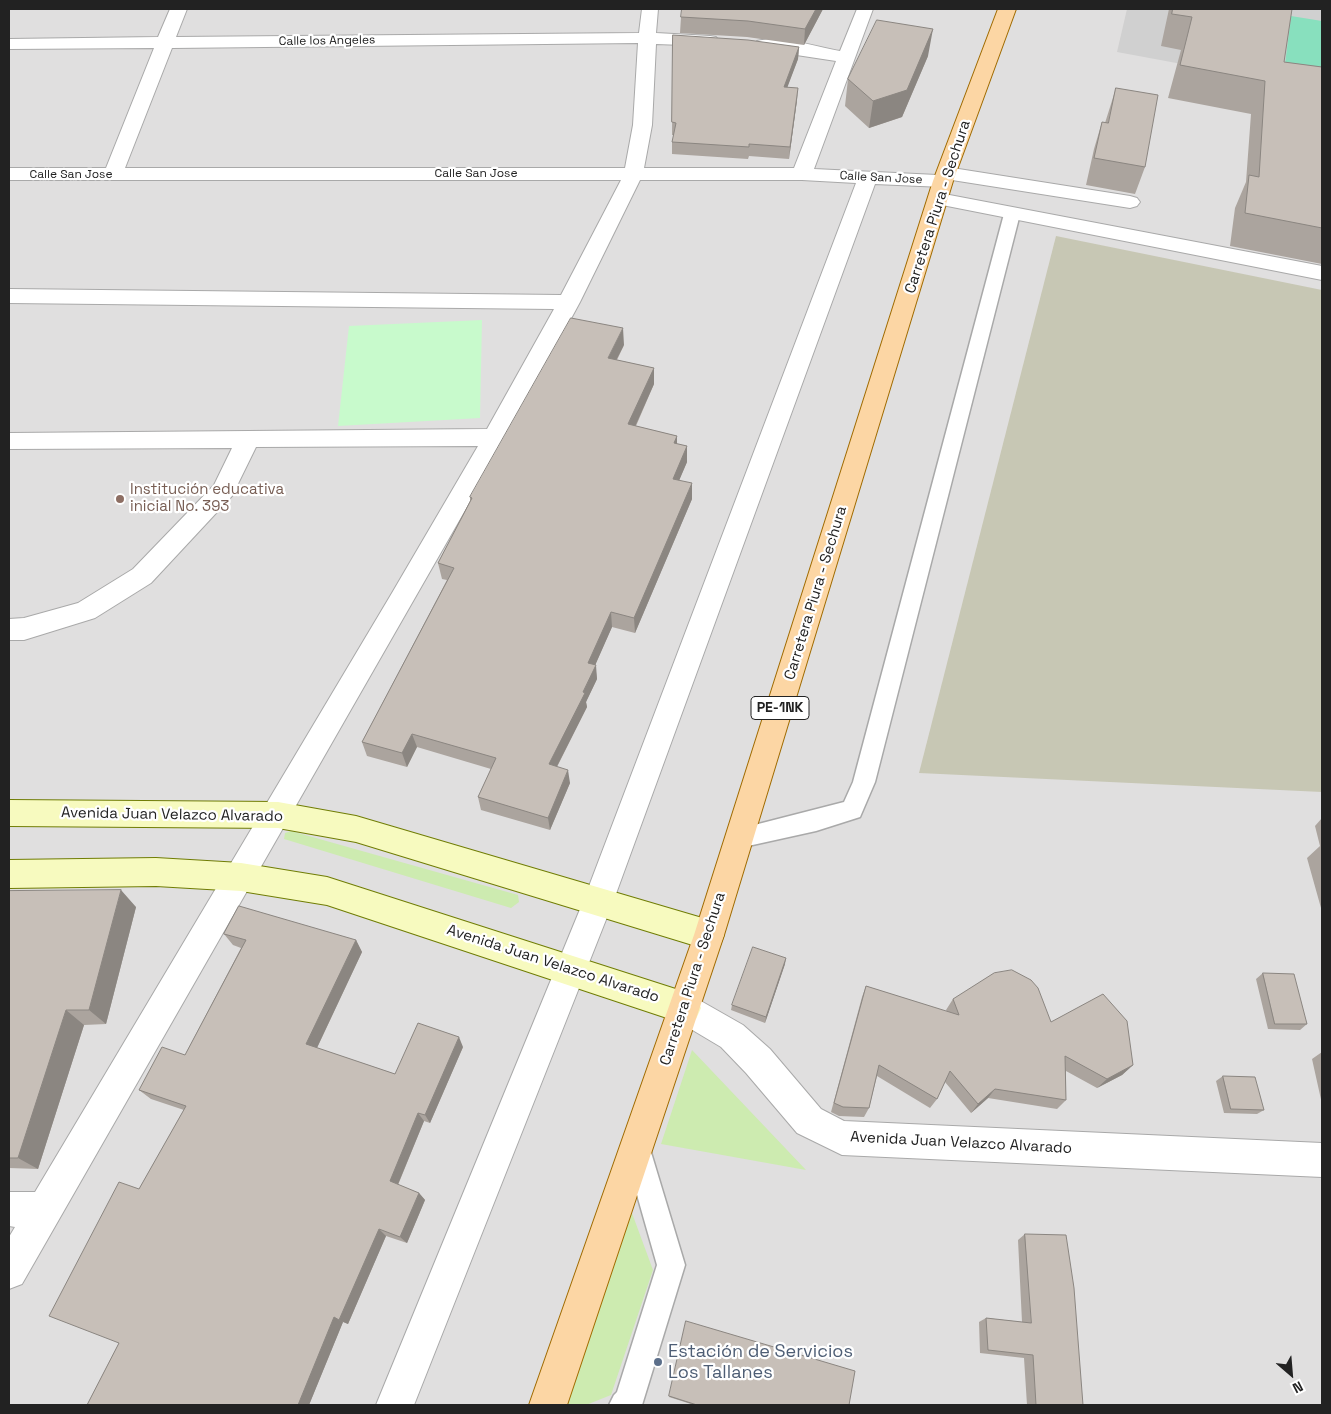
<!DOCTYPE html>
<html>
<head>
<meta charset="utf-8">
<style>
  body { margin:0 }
  #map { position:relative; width:1331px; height:1414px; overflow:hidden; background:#f2efe9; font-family:"Space Grotesk",sans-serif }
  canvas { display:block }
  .frame { position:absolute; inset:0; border:10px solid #222; pointer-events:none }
  .north { position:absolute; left:1266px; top:1349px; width:50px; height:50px; -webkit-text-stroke:4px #fff; paint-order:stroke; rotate:153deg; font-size:14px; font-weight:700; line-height:20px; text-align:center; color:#222 }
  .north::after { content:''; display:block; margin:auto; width:18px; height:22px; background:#222; clip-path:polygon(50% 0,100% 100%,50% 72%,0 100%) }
</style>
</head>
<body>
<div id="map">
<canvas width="1331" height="1414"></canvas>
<div class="frame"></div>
<div class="north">N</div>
</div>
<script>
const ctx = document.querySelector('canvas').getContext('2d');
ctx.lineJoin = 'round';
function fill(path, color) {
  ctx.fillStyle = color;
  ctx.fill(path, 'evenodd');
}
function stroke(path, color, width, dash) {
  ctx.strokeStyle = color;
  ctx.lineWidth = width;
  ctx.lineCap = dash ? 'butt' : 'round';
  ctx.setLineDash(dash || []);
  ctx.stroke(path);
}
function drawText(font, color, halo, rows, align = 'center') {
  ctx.font = font + ' "Space Grotesk",sans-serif';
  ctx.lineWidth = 4.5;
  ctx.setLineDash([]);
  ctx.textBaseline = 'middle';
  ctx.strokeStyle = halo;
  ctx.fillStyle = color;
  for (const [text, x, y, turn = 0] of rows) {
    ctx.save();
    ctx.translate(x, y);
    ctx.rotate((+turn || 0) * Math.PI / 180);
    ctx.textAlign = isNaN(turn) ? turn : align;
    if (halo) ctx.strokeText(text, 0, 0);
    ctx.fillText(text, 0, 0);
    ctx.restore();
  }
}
fill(new Path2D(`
  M9,9h1313v1396h-1313z`), '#e0dfdf');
fill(new Path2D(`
  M1127,9h195v81l-205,-38z`), '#d0d0d0');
fill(new Path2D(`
  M1056,236l266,54v502l-403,-19z`), '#c7c7b4');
fill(new Path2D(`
  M291,831l227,64 1,7 -8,6 -227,-69 1,-6z
  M692,1050l114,120 -145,-26z
  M629,1205l24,65 -42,125 -25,10h-22z`), '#cdebb0');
fill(new Path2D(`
  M482,320l-2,98 -142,8 11,-100z`), '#c8facc');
fill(new Path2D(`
  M1291,16l31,5v58l-38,-7z`), '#88e0be');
const lane = new Path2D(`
  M1012,209l8,5 -145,568 -15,35 -44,14 -77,17 -8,-3 -3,-7 3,-7 113,-29 9,-20 151,-568z
  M637,1136l9,4 4,9 35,116 -43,140h-33l5,-10 3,-3 40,-127 -33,-116 4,-9z`);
const street = new Path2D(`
  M170,9h17l-11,28 463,-4 3,-24h16l-2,24 54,3 6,1 3,4 -3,4 -6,1 -54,-2 -4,81 -8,43h150l42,-107 -79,-12 -3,-4 3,-4c23,-6 59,6 83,10l17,-42h16l-59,160 123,6 2,-6 7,-2 184,29 7,2 3,4 -3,4 -7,2 -178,-28 -2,5 -7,2 -68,-3 -262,718 -199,503h-38l207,-503 273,-719 -54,-3h-162l-60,122 -73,135 -485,847 -13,5v-52l6,-10 -6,-1v-34h26l357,-599 86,-147 -222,1 -24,49 -81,87 -56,35 -71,22h-15v-21l15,-1 54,-15 55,-34 81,-84 18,-37 -223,1v-16l478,-4 67,-120 -545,-6v-14l552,6 60,-115h-612v-12h97l48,-120 -145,1v-10l149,-2zM638,43l-5,82 -8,43h-500l47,-120z
  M939,193l383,73v14l-390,-77 -3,-4 3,-4z
  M685,992l58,33 27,24 51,60 23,12 478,22v34l-480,-22 -45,-22 -51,-60 -25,-26 -47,-28 -5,-11 5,-11z`);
const secondary = new Path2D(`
  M9,800l269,2 78,14 353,104 11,5 4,10 -4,10 -11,5 -353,-108 -78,-14 -269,-2z
  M156,858l85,5 86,14 358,115 11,5 5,11 -5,11 -11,5 -358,-119 -86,-14 -85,-5 -147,2v-28z`);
const primary = new Path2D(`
  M998,9h18l-63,172 -229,754 -157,470h-38l165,-470 239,-754z`);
stroke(lane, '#a9a9a9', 3);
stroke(street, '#a9a9a9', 2);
stroke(secondary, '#707d05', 2);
stroke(primary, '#a06b00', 2);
fill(lane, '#fff');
fill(street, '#fff');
fill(secondary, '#f7fabf');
fill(primary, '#fcd6a4');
fill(new Path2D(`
  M823,9l-19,36 -57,-8 -67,-4 1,-16z
  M1169,9h123l-8,53 38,5v197l-92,-18 5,-38 11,-26 5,-68 -83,-16 13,-48 -20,-4z
  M673,35l126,12 -1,12 -11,28 10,13 -8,59 -40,-3 -1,3 -76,-5v-12l2,-7h-2z
  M928,56l-26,61 -33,11 -24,-22 3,-27z
  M1116,88l29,79 -10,27 -49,-9 8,-36 8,-27 3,1z
  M624,345l-7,15 37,8v16l-18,42 41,10v8l10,2v16l-8,18 13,19 -57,134 -23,-6 -17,38 2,14 -11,23 1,5 -30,60 13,16 -20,47 -69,-20 -3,-13 13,-28 -74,-22 -10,20 -40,-11 -5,-14 85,-162 -5,-1 -4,-16 32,-62v-4z
  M1322,818v90h-1l-14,-50 13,-12 -5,-20z
  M9,891l127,16 -30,117 -22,1 -46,144 -29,-1z
  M224,934l132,6 6,12 -45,96 78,26 68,-27 -33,76 -6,-2 -26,64 21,8 6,7 -18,43 -21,-7 -38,88 -5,-2 -34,83h-222l32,-62 20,-154 45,-79 -33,-11 -12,-9 46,-35 56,-107 -8,-3z
  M785,964l-20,59 -34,-13 1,-5z
  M1263,973l44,51 -7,6 -32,-1 -12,-50z
  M866,986l81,26 -1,-2 7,-11 98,23 82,43 -11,10 -25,13 -31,-17v29l-9,9 -69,-11 -17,15 -26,-31 -8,17 -7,9 -53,-32 -8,32 -5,9 -25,-1 -8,-4 31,-115z
  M1322,1052v52l-10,-45z
  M1223,1076l41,34 -7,4 -33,-1 -8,-32z
  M1025,1234l58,171h-56l-3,-47 -44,-5 -1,-31 7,-4 36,4 -4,-82z
  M686,1321l163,84h-155l-25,-8z`), '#aba49e');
fill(new Path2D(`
  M816,9h7l-19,36 1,-16z
  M933,29l-5,27 -26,61 -33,11 4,-27z
  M799,47l-1,12 -15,40 1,-12z
  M798,88l-1,12 -8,59 1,-12z
  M623,328l1,17 -15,29 -1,-16z
  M654,368v16l-25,56 -1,-16z
  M677,436v16l-3,-9z
  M687,446v16l-14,33v-16z
  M692,483v16l-57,134 -1,-15z
  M611,612l1,15 -22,50 -2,-14z
  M596,665l1,14 -11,23 1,5 -36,71 -2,-14z
  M412,734l5,13 -10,20 -5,-14z
  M568,770l2,13 -20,47 -2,-12z
  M121,890l15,17 -30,117 -17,-14z
  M356,940l6,12 -48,102 -8,-10z
  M786,958l-1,6 -20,59 1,-6z
  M66,1010l18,15 -46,144 -20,-11z
  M459,1037l4,10 -33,76 -5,-8z
  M1133,1065l-11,10 -25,13 10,-9z
  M995,1089l-7,9 -17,15 7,-9z
  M418,1113l6,8 -28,68 -6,-8z
  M419,1193l6,7 -18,43 -7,-6z
  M379,1229l7,7 -38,88 -9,-4z
  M334,1317l9,5 -34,83h-11z`), '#8b8681');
const building = new Path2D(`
  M682,9h134l-11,20 -57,-8 -67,-4z
  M1173,9h119l-8,53 38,5v161l-77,-15 4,-38 10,2 6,-96 -85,-16 12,-48 -20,-3z
  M877,20l56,9 -26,61 -34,11 -25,-22z
  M673,35l75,5 51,7 -15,40 14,1 -8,59 -41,-3v3l-77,-5 4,-19 -4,-1z
  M1116,88l42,7 -13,72 -51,-9 8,-36 6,1z
  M571,318l52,10 -15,30 46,10 -26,56 49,12 -3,7 13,3 -14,33 19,4 -58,135 -23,-6 -23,51 8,2 -13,27 2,1 -36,71 19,6 -20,48 -70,-21 18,-39 -84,-24 -10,19 -40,-11 92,-174 -16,-5 34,-65 -2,-1z
  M121,890l-32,120h-23l-48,148h-9v-267z
  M239,906l117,34 -50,104 89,30 23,-51 41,14 -34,78 -7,-2 -28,68 29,12 -19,44 -21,-8 -40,91 -5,-3 -36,88h-211l32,-62 -70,-27 70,-134 20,7 47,-83 -47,-16 23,-43 23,8 61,-115 -22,-6z
  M753,947l33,11 -20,59 -34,-12z
  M1012,970l19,10 7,8 13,34 52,-28 24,27 6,44 -26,14 -42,-23 1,44 -71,-11 -17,15 -28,-33 -13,28 -58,-34 -10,43 -26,-1 -9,-4 32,-117 93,29 -6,-16 41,-26z
  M1263,973l31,1 13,50h-32z
  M1223,1076l32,1 9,33 -33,-1z
  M1025,1234l41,1 8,53 9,117h-47l-3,-50 -45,-5 -2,-32 45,5z
  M686,1321l169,50 -6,34h-152l-28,-9z`);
fill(building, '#c7bfb8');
stroke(building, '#8b8681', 1);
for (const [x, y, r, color] of [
  [120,499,5,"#8d6e63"],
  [658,1362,5,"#5c6f8a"]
]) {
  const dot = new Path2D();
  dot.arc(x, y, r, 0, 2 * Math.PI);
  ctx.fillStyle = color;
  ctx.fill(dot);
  stroke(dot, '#fff', 2);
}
drawText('12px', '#222', '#fff', [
  ["Calle los Angeles",327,41,-1],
  ["Calle San Jose",476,174],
  ["Calle San Jose",71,175],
  ["Calle San Jose",881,178,3]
]);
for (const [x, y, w] of [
  [780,708,58]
]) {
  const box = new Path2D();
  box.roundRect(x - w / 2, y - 11.5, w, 23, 4);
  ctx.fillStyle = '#fff';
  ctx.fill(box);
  stroke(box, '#222', 1);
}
drawText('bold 14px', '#222', null, [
  ["PE-1NK",780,708]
]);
drawText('15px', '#222', '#fff', [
  ["Carretera Piura - Sechura",938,207,-72],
  ["Carretera Piura - Sechura",816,593,-73],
  ["Avenida Juan Velazco Alvarado",172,815,1],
  ["Avenida Juan Velazco Alvarado",553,964,18],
  ["Carretera Piura - Sechura",693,979,-72],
  ["Avenida Juan Velazco Alvarado",961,1143,3]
]);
drawText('15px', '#785e54', '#fff', [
  ["Institución educativa",130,490],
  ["inicial No. 393",130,507]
], 'left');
drawText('18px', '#4e5e75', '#fff', [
  ["Estación de Servicios",668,1352],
  ["Los Tallanes",668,1373]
], 'left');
</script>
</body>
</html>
